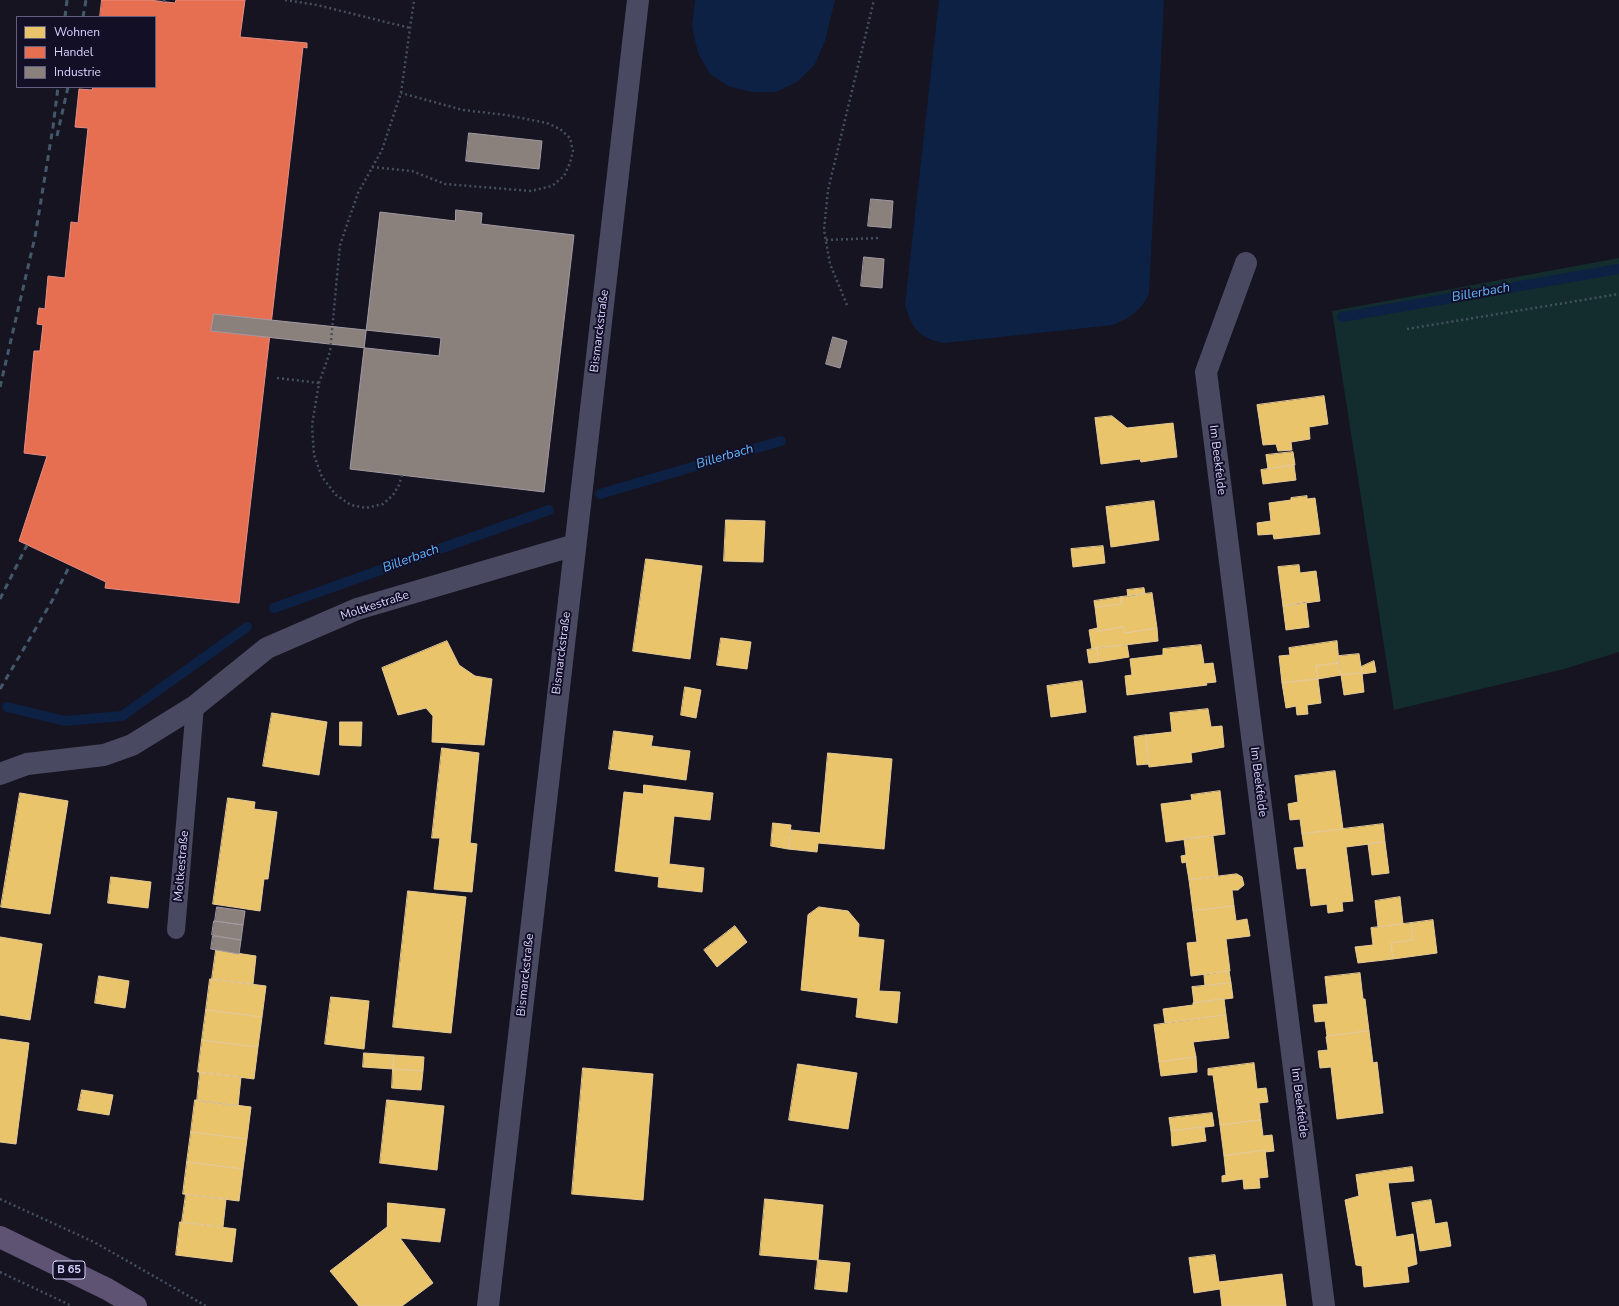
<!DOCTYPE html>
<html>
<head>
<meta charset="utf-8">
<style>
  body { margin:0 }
  #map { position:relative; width:1619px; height:1306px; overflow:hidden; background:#161421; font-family:"Nunito Sans",sans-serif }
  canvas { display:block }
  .legend { position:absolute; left:16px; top:16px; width:140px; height:72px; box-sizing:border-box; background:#130f26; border:1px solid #625e7d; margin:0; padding:5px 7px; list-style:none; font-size:12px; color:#d9d4ff }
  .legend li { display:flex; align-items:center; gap:8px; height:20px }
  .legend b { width:20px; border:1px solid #625e7d }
</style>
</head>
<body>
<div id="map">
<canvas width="1619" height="1306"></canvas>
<ul class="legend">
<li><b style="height:11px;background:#e9c46a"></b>Wohnen</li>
<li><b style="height:11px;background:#e76f51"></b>Handel</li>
<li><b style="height:11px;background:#8a817c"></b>Industrie</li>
</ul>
</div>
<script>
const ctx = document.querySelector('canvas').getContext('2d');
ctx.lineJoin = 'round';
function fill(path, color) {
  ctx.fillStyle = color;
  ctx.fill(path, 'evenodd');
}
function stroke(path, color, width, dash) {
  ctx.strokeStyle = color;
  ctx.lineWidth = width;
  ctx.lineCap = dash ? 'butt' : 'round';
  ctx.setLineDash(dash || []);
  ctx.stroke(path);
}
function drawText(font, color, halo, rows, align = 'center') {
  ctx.font = font + ' "Nunito Sans",sans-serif';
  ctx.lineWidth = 4;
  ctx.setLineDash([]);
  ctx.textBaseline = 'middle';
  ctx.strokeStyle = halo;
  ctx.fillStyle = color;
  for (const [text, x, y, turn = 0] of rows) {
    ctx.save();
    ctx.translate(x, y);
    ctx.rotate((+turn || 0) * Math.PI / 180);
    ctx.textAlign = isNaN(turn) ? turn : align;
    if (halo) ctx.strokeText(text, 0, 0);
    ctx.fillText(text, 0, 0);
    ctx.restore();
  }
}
fill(new Path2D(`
  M1619,258v394l-55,17 -170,41 -62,-399z`), '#132c2d');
fill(new Path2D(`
  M695,0h140l-10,41 -10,23 -18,18 -21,10h-25l-23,-6 -18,-12 -12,-21 -6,-26z
  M939,0h225l-15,293c-7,17 -19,25 -36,32l-169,18c-25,-5 -32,-14 -39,-38z`), '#0d2144');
const homes = new Path2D(`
  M1324,396l4,28 -19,3 1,12 -19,3 1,8 -14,1 -2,-7 -13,1 -6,-40z
  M1112,416l15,12 46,-5 4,34 -10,1 -26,4 -1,-3 -39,5 -6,-46z
  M1293,452l2,13 -27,4 -2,-14z
  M1294,465l2,15 -33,4 -2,-14z
  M1307,496v3l8,-1 5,36 -46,5 -1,-5 -15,1 -1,-12 14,-2 -2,-18 22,-3v-2z
  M1154,501l5,39 -48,7 -5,-40z
  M726,520l39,1 -2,41 -39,-1z
  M1103,546l2,17 -32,4 -2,-18z
  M646,559l56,7 -12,93 -57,-8z
  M1299,565l1,8 16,-2 4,30 -37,5 -5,-39z
  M1144,588l1,6 -17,3 -1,-7z
  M1152,593l5,35 -32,5 -1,-6 -26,4 -3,-24 26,-3v-7z
  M1121,597v7l-26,3 -1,-6z
  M1306,602l3,25 -23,3 -3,-24z
  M1124,627l1,6 32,-5 1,13 -66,8 -3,-19 8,-2 1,3z
  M721,638l30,4 -4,27 -30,-4z
  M447,641l12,24 16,11 17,3 -8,66 -52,-3 1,-26 -7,-8 -28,7 -16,-47z
  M1337,641l2,22 -23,3 2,13 -36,4 -3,-27 11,-1 -1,-7z
  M1127,645l2,12 -31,5 -1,-14z
  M1201,645l3,19 9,-1 3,19 -10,1 1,2 -80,10 -2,-19 7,-1 -2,-16 33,-4v-6z
  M1097,648l1,14 -9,1 -2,-13z
  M1359,654l3,19 -21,2 -2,-19z
  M1374,661l2,11 -14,2 -1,-7z
  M1339,663l2,12 -23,4 -2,-13z
  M1362,673l2,19 -20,3 -3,-20z
  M1318,679l3,24 -14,2 1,9 -11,1 -1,-9 -10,2 -4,-25z
  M1082,681l4,31 -35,5 -4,-31z
  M685,687l16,3 -5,28 -15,-3z
  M1208,709l3,18 11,-1 2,21 -33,6 1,9 -43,5 -3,-32 26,-3 -2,-19z
  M272,713l55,9 -8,53 -56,-9z
  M340,722h22l-1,24 -21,-1z
  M614,731l39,5 -2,10 39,5 -4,29 -77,-11z
  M1146,735l3,29 -12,1 -3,-28z
  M442,748l37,5 -9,90 7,1 -5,48 -38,-3 6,-51h-8z
  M828,753l64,6 -8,90 -66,-6 -1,9 -29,-3 3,-19 29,3z
  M1335,771l8,58 -41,5 -2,-15 -10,1 -2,-16 10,-2 -3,-26z
  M644,785l69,8 -3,27 -36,-4 -5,48 35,4 -2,24 -44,-5 1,-10 -44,-6 9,-79 19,2z
  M1220,791l5,43 -59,8 -5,-38 31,-4 -1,-5z
  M20,793l48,8 -18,113 -49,-7z
  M228,798l27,4 -1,7 23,3 -9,67h-4l-4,32 -47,-7z
  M773,823l18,2 -3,24 -17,-3z
  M1383,824l2,18 -39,5 7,54 -11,1 1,9 -15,2 -1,-9 -16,2 -5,-38 -9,1 -3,-21 10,-1 -2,-13z
  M1213,836l5,40 -29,4 -3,-18 -4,1 -1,-7 5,-1 -2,-16z
  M1385,842l4,31 -17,2 -4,-31z
  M1237,874l5,3 2,8 -6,5h-6l2,16 -41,5 -4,-31z
  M111,877l40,5 -3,26 -40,-5z
  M408,891l58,6 -15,136 -58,-6z
  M1400,897l3,27 -25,3 -3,-26z
  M1234,906l2,15 11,-2 3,17 -24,3 4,32 -39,5 -4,-33 10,-1 -4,-31z
  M819,907l29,4 11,13 -1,13 26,3 -5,51 21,1 -3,31 -41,-6 2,-19 -57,-8 7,-75z
  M1433,920l4,33 -44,6 -2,-16 22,-3 -2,-17z
  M1411,923l2,17 -22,3 2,16 -35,4 -3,-16 18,-2 -2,-17z
  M735,926l12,16 -30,25 -13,-17z
  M0,937l42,7 -12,76 -30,-5z
  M216,950l40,6 -3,28 -41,-5z
  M1229,971l2,12 -26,3 -1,-11z
  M1360,973l3,26h2l4,32 -42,5 -2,-15 -10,1 -2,-17 15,-1 -3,-27z
  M99,976l30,5 -4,27 -30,-5z
  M210,979l56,7 -4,31 -56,-7z
  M1231,983l2,15 -39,5 -2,-16z
  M331,997l38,4 -5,48 -39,-5z
  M1224,999l2,16 -61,8 -2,-14 30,-4v-2z
  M206,1010l56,7 -4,30 -56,-7z
  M1226,1015l3,23 -36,4 3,15 -37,5 -5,-37z
  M1369,1031l4,32 4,-1 6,51 -46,6 -6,-52 -11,1 -2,-17 10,-1 -2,-13 1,-1z
  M0,1039l29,4 -13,101 -16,-2z
  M202,1040l56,7 -4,32 -56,-7z
  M364,1053l30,2 -1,14 -30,-2z
  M394,1055l30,2 -1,14 -30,-2z
  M1196,1057l1,15 -36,4 -2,-14z
  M1254,1063l3,26 9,-1 2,14 -9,1 2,17 -41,5 -7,-50h-5v-6z
  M798,1064l59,9 -9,56 -59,-9z
  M583,1068l70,6 -10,126 -71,-6z
  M393,1069l30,2 -2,19 -29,-2z
  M200,1072l41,5 -3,29 -41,-5z
  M82,1090l31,5 -4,20 -31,-5z
  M195,1100l56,7 -4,32 -56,-7z
  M387,1100l57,6 -7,64 -57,-7z
  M1212,1113l2,13 -43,5 -2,-13z
  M1261,1120l2,16 9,-1 2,16 -9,1v-2l-41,6 -4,-31z
  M1204,1127l2,14 -34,5 -1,-15z
  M191,1132l56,7 -4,30 -56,-7z
  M1265,1150l3,27 -9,1 1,10 -16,1 -1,-10 -21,3v-6l4,-1 -2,-19z
  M187,1162l56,7 -4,32 -56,-7z
  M1412,1167l2,14 -26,2 8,54 17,-3 4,30 -10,3 2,15 -45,5 -2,-21 -6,-1 -11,-65 14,-4 -3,-21z
  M186,1194l40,5 -3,28 -41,-5z
  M765,1199l58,6 -5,55 -58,-5z
  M1431,1200l4,24 12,-2 4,24 -31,5 -8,-48z
  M388,1203l57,6 -5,33 -40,-4 33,45 -31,23h-43l-29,-35 57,-44z
  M180,1222l56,7 -4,33 -56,-7z
  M1215,1255l4,27 63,-8 4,32h-64l-2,-17 -26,4 -5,-35z
  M818,1260l32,3 -3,29 -32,-3z`);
fill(homes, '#e9c46a');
stroke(homes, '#e4c997', 1);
const shops = new Path2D(`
  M102,0h47l26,3 1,-3h69l-5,37 67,6v5l-4,-1 -64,556 -134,-15 1,-6 -87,-41 28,-85 -23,-3 10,-102h6l3,-26 -6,-1 2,-16 6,1 3,-33 17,2 6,-56 7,1 10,-95 -13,-1 4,-38 13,1 1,-3h62v-70h-55z`);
fill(shops, '#e76f51');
stroke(shops, '#e38d85', 1);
const industry = new Path2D(`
  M469,133l73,8 -3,28 -73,-8z
  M871,199l22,2 -2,27 -23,-2z
  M456,210l26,3 -1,11 93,11 -30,257 -194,-23 30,-257 75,9z
  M864,257l20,2 -2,29 -21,-2z
  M214,314l227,24 -2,18 -228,-25z
  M833,337l14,4 -7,27 -14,-4z
  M217,907l28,4 -2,14 -28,-4z
  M214,921l29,4 -2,15 -29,-5z
  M213,936l28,4 -2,14 -28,-5z`);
fill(industry, '#8a817c');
stroke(industry, '#a29aa3', 1);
stroke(new Path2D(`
  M1342,317l277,-48
  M600,494l181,-53
  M274,608l275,-98
  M7,707l58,14 57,-5 125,-89`), '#0d2144', 10);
stroke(new Path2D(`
  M285,0l32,5 93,23
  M372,167l40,4 33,13 86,7 21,-5 12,-10 6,-13 3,-12 -3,-13 -10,-9 -13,-6 -41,-8 -43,-5 -62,-17
  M826,240l53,-2
  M847,305l-17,-41 -6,-34 4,-40 46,-190
  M1407,329l212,-35
  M277,378l42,5
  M402,475l-3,10 -6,10 -10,9 -17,4 -15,-3 -15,-10 -14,-18 -8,-22 -2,-30 7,-42 11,-31 10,-107 18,-52 24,-43 19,-57 13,-93
  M0,1199l94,43 112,64
  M0,1272l72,34`), '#44505f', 2.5, [2, 3]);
stroke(new Path2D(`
  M176,930l19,-224`), '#4a4962', 18);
stroke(new Path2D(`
  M1246,263l-40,109 118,934
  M0,774l27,-10 77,-9 28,-10 63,-39 72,-58 90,-39 218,-64
  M488,1306l150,-1306`), '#4a4962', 22);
stroke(new Path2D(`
  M0,1237l107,52 29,17`), '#5e5373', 22);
stroke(new Path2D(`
  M164,2v-2
  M65,17l2,-17
  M83,17l3,-17
  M57,136l11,-49
  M0,387l35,-150 18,-110 5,-40
  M0,599l27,-54
  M0,689l52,-88 18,-36`), '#43596b', 3, [6, 5]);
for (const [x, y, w] of [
  [69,1270,32]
]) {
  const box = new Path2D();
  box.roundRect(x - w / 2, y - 9, w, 18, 3);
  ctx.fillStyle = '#130f26';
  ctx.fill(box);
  stroke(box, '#d9d4ff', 1);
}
drawText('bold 11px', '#d9d4ff', null, [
  ["B 65",69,1270]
]);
drawText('12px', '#d9d4ff', '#130f26', [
  ["Bismarckstraße",600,331,-83],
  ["Im Beekfelde",1217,460,83],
  ["Moltkestraße",375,606,-18],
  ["Bismarckstraße",562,653,-83],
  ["Im Beekfelde",1258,782,83],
  ["Moltkestraße",182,866,-85],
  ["Bismarckstraße",526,975,-84],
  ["Im Beekfelde",1299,1103,83]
]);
drawText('italic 13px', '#62b6ff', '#130f26', [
  ["Billerbach",1481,293,-10],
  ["Billerbach",725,457,-16],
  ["Billerbach",411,559,-20]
]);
</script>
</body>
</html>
